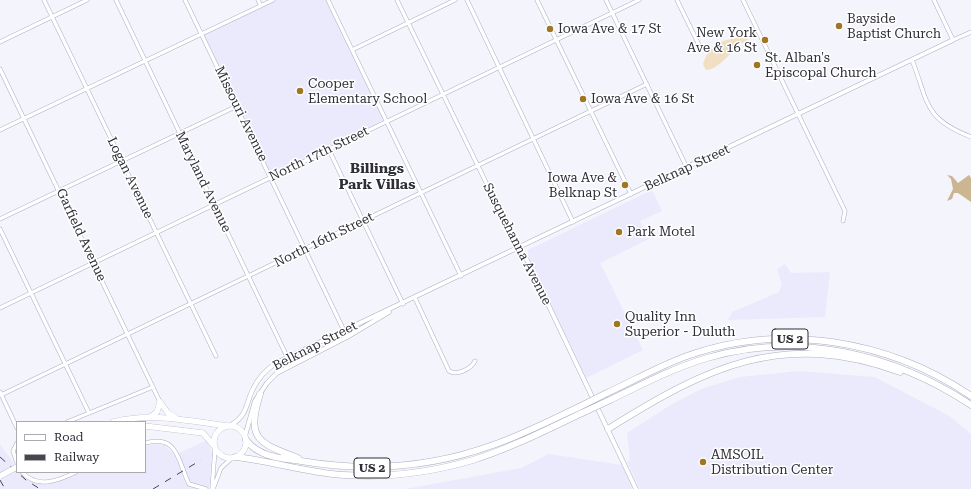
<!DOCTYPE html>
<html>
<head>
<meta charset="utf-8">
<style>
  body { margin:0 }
  #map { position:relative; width:971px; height:489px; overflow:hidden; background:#f4f4fd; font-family:"Roboto Serif",serif }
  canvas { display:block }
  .legend { position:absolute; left:16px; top:421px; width:130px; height:52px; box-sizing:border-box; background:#fff; border:1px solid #ababaf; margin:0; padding:5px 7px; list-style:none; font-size:12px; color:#2e2e37 }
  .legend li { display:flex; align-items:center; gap:8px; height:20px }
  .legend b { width:20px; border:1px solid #ababaf }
</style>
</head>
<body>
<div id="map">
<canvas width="971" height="489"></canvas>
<ul class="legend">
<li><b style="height:5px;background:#fff"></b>Road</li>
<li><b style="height:5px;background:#46464f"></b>Railway</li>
</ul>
</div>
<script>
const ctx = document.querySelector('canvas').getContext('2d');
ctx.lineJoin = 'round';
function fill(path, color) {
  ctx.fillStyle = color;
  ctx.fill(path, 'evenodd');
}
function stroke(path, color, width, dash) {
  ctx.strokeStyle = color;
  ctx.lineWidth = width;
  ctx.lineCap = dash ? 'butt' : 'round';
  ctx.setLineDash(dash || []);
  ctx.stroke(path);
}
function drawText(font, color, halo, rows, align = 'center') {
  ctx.font = font + ' "Roboto Serif",serif';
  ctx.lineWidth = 3;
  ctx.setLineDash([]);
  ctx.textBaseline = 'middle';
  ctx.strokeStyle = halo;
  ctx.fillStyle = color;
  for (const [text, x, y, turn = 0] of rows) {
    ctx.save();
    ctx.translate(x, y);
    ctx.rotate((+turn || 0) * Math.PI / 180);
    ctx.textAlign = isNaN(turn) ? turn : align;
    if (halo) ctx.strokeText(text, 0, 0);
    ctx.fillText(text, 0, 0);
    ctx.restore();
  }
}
fill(new Path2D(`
  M273,0h55l57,122 -114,55 -70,-143z
  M652,190l10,21 -22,10 9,18 -49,24 43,87 -57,28 -58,-122v-6z
  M785,264l6,9 39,-1 -5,45 -97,3 4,-8 47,-20 3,-7 -5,-16z
  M798,371l77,6 76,40 20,17v55h-331l-13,-27 3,-2 -3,-27 45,-29 29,-15 39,-12z
  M207,440l5,14 -3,35h-209v-45l17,24v4h3l11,10 15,3 10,-2 26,-11h63v-26l11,-2 8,1 11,10z
  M549,454l73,11 11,24h-228l116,-21z`), '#eaeafc');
fill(new Path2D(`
  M747,36l2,3c-4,3 -8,4 -11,7 -8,8 -21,24 -32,24l-3,-6c8,-24 22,-24 44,-28z`), '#f0dfc3');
fill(new Path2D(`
  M947,175l5,1 6,7 11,-8 2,3v24l-13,-9h-4l-2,6 -5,2 6,-12 -2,-10z`), '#cbb691');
const minor = new Path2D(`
  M44,0l172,356
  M116,0l175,365
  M185,0l162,337
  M258,0l3,6
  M328,0l133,276
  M397,0l121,248
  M467,0l106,222
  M537,0l94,194
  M606,0l81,168
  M677,0l22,45
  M743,0l102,211 -2,10
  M934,0l19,40 18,-8
  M0,42l87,-42
  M352,50l103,-50
  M912,60c17,43 11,58 59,77
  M0,69l160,333
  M0,130l273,-130
  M329,150l74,154
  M0,219l237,-113
  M0,229l89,184
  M415,298l34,73c8,5 22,-2 26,-10
  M0,308l639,-308
  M0,392l17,36
  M1,395l646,-311
  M67,422l86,-35
  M17,443l-4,8 4,12
  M145,443c34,-9 33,19 44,41l17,5
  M22,472c15,17 36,9 54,0
  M212,489l3,-40
  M213,489l8,-21 12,-11`);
const tertiary = new Path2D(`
  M518,248l9,12 109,229
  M231,425c17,-10 14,-20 22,-36 5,-11 14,-20 23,-26l677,-323
  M245,436l10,-35 12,-18 10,-10 70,-36 42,-25`);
const trunk = new Path2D(`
  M160,402l8,11 7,4
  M150,417l7,-5 3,-10
  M113,422c38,-10 76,-1 115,4
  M214 442a16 16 0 1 1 32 0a16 16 0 1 1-32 0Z
  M145,426l58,7 11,13`);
const motorway = new Path2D(`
  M607,393c26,-12 52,-27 80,-37 94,-34 202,-16 284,40
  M260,394c-14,45 -2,49 38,64
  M610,400c31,-15 63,-32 97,-42 91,-27 187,-4 264,47
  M608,429c99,-62 174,-100 292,-57
  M246,440c13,17 34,18 55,21 65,11 129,7 192,-16 29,-10 58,-25 86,-38
  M236,457c36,4 71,16 108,18 43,3 88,-3 129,-15 38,-12 73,-30 109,-47`);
stroke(minor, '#adaec3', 4.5);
stroke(tertiary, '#adaec3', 5);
stroke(trunk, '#adaec3', 6);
stroke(motorway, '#adaec3', 7);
stroke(minor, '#fff', 3.5);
stroke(tertiary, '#fff', 4);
stroke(trunk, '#fff', 5.5);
stroke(motorway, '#fff', 6);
stroke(new Path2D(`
  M0,457l26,23 14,9
  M0,480l5,9
  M153,489l48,-29`), '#46464f', 1, [7, 7]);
const trunkBridge = new Path2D(`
  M0,476l17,-9`);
const motorwayBridge = new Path2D(`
  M579,407l28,-14
  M582,413l28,-13`);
stroke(trunkBridge, '#adaec3', 6, []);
stroke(motorwayBridge, '#adaec3', 7, []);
stroke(trunkBridge, '#fff', 5.5);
stroke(motorwayBridge, '#fff', 6);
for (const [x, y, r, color] of [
  [839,26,4,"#9e7624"],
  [550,29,4,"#9e7624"],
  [765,40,4,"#9e7624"],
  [757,65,4,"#9e7624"],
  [300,91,4,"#9e7624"],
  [583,99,4,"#9e7624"],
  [625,185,4,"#9e7624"],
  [619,232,4,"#9e7624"],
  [617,324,4,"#9e7624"],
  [703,462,4,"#9e7624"]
]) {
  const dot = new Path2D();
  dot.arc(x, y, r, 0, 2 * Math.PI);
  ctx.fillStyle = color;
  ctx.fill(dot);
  stroke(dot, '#fff', 1.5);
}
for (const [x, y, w] of [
  [790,339,36],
  [372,468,36]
]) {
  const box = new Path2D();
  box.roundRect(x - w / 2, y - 10, w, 20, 3);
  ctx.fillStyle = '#fff';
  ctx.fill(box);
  stroke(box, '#2e2e37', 1);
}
drawText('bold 12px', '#2e2e37', null, [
  ["US 2",790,339],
  ["US 2",372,468]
]);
drawText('13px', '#2e2e37', '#fff', [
  ["Bayside",847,19],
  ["Baptist Church",847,34],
  ["Iowa Ave & 17 St",558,29],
  ["New York",757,33,"right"],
  ["Ave & 16 St",757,48,"right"],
  ["St. Alban's",765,58],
  ["Episcopal Church",765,73],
  ["Cooper",308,84],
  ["Elementary School",308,99],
  ["Iowa Ave & 16 St",591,99],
  ["Iowa Ave &",617,178,"right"],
  ["Belknap St",617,193,"right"],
  ["Park Motel",627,232],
  ["Quality Inn",625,317],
  ["Superior - Duluth",625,332],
  ["AMSOIL",711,455],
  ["Distribution Center",711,470]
], 'left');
drawText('13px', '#2e2e37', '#fff', [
  ["Missouri Avenue",241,114,64],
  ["North 17th Street",319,154,-26],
  ["Belknap Street",687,168,-25],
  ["Logan Avenue",130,178,64],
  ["Maryland Avenue",203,182,64],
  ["Garfield Avenue",81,235,65],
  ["North 16th Street",324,240,-26],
  ["Susquehanna Avenue",517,244,63],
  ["Belknap Street",315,346,-27]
]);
drawText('bold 14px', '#2e2e37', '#fff', [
  ["Billings",377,169],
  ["Park Villas",377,185]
]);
</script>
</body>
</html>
